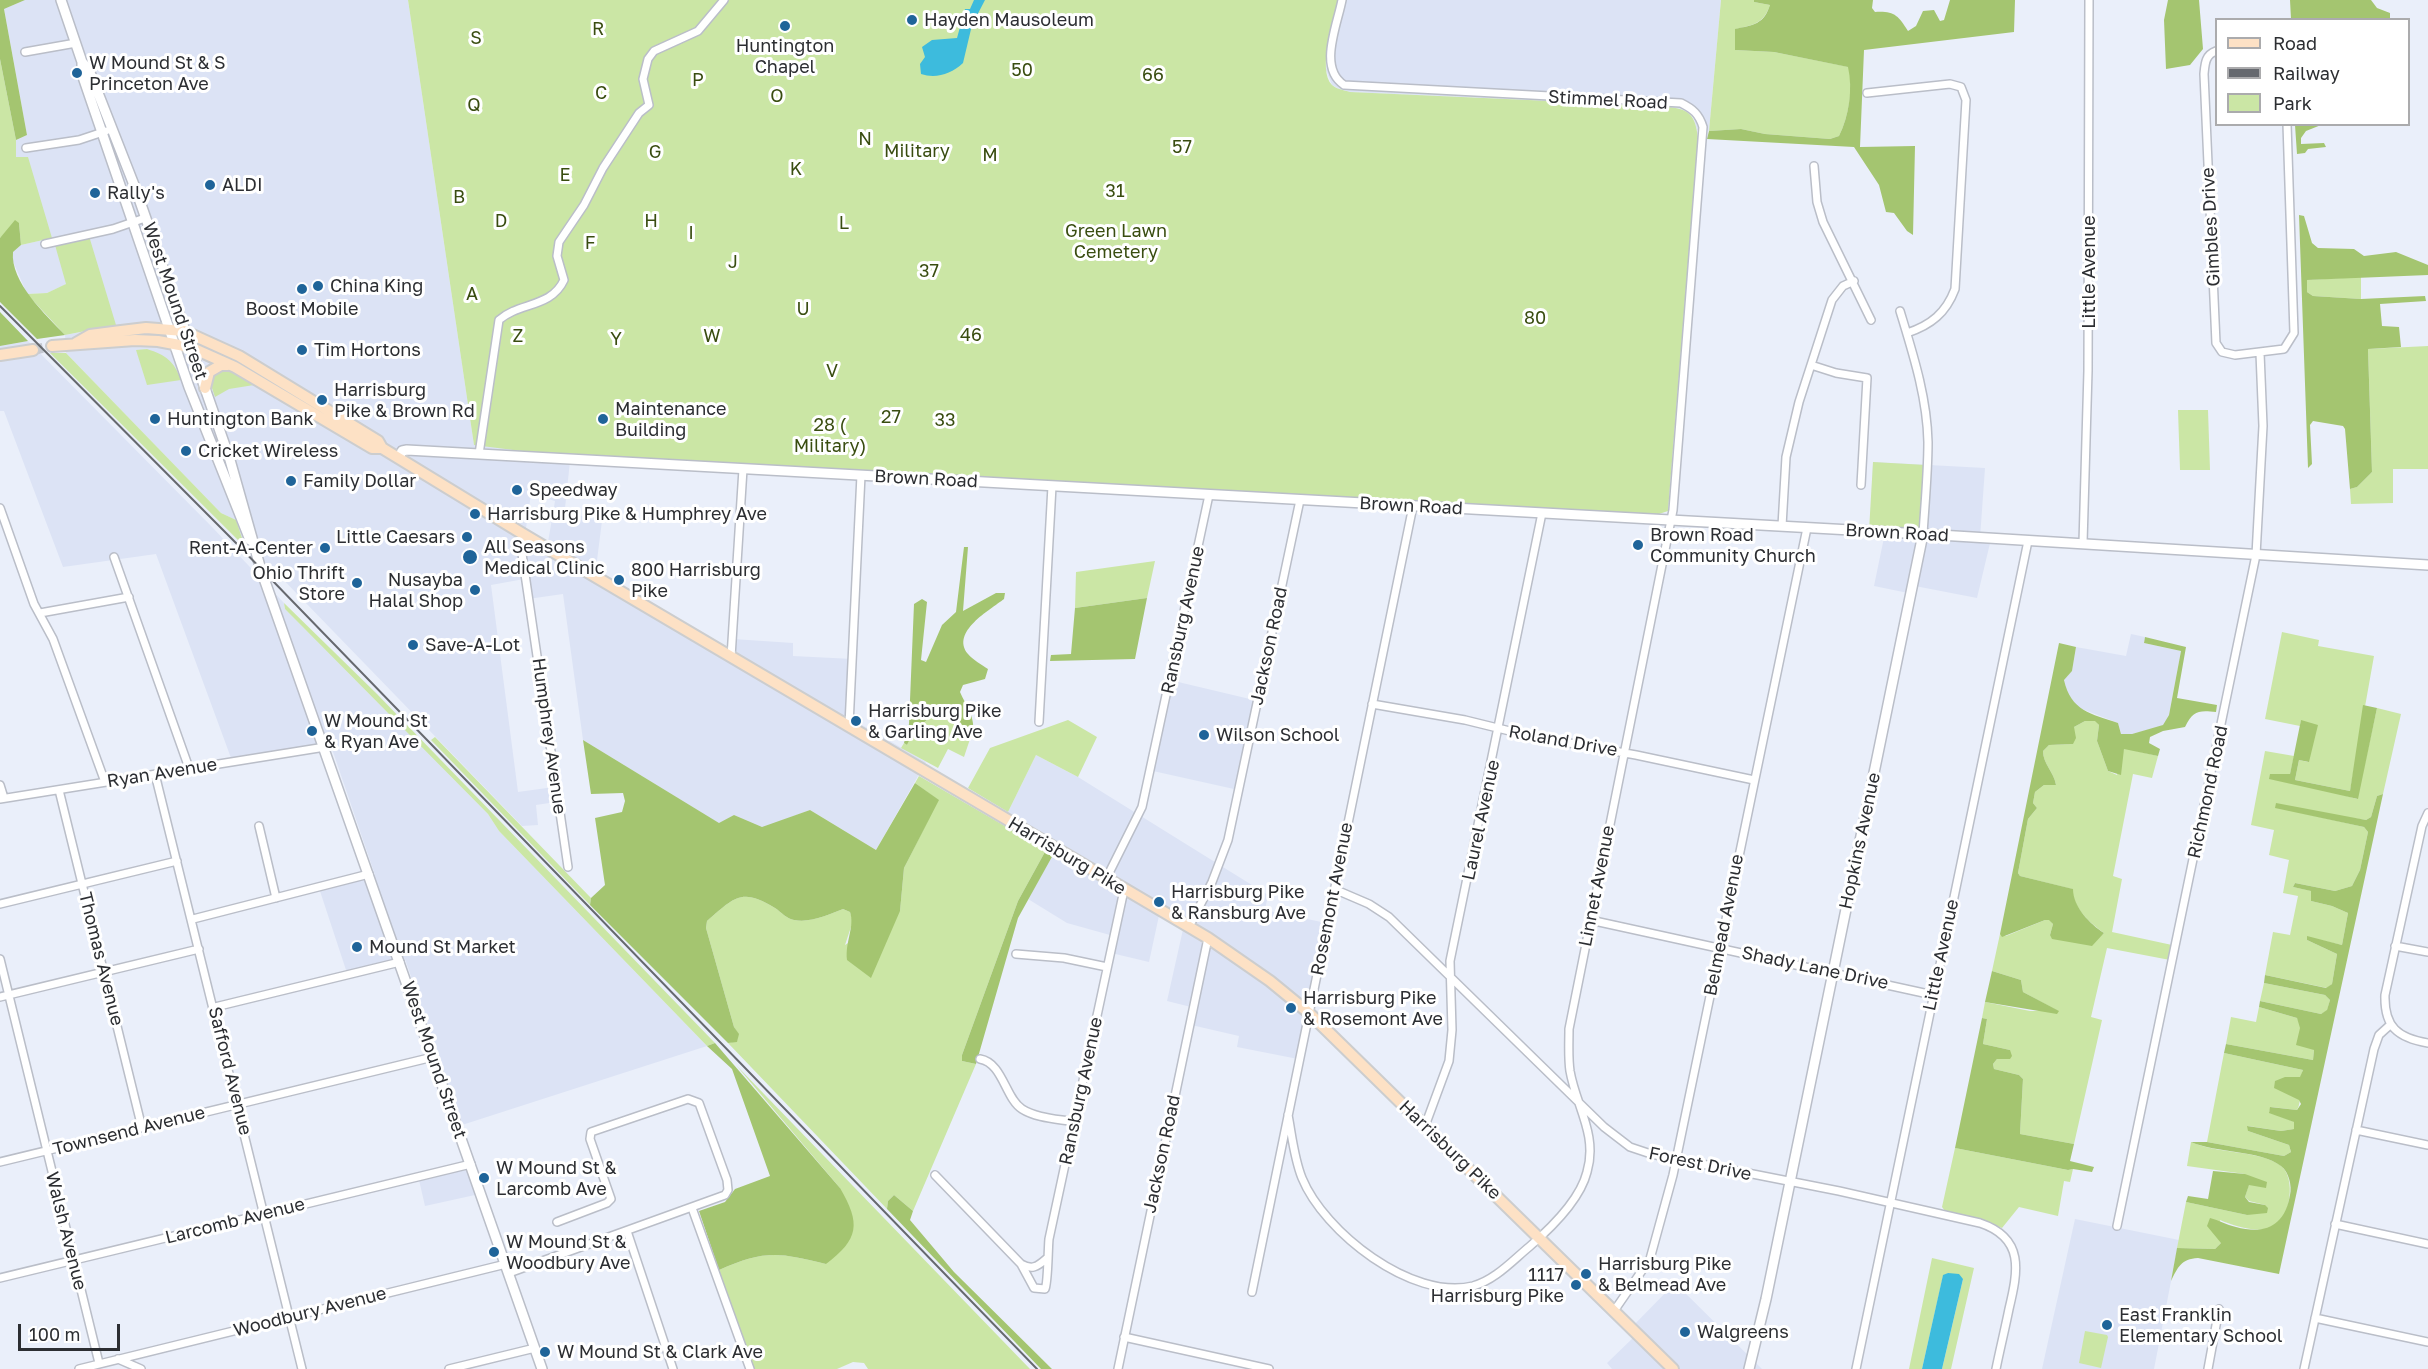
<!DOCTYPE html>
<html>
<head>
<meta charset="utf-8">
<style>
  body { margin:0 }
  #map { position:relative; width:2428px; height:1369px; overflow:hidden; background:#eaeffa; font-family:"Golos Text",sans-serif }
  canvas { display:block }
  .legend { position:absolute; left:2215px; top:18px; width:195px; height:108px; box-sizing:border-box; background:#fff; border:2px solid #ababad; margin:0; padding:8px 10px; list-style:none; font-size:18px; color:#2c2e32 }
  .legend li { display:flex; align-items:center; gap:12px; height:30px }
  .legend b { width:30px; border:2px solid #ababad }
  .scale { position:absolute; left:18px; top:1324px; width:102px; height:27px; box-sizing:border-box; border:3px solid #2c2e32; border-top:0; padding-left:8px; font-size:18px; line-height:21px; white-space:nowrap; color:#2c2e32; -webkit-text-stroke:4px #fff; paint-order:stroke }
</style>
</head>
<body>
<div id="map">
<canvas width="2428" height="1369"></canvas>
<ul class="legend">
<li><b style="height:8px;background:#fde1c5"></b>Road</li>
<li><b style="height:8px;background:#66696f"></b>Railway</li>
<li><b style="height:16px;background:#cbe6a5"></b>Park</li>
</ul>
<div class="scale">100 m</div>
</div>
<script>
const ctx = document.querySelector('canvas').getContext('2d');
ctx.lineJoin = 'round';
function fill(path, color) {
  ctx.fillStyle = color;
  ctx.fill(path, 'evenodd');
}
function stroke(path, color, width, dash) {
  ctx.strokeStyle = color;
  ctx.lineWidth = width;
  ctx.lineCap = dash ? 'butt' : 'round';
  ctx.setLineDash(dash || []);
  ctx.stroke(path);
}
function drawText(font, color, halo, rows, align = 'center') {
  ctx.font = font + ' "Golos Text",sans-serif';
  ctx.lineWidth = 6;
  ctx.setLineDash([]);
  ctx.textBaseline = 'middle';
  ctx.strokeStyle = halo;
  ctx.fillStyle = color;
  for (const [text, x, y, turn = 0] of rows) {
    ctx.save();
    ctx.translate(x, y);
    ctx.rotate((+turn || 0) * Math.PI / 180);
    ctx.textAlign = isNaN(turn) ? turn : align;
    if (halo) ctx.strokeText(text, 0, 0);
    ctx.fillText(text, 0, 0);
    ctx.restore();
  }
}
fill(new Path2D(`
  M25,0h383l66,445 97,7 -6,56 23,11 14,2 -7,55 136,81 2,-18 60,4v13l60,3 -3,59 76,44 -50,88 -66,-40 -48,18 -28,-13 -14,9 -137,-84 -20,-146 -35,5 -4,-20 -33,6 27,207 36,-5 2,15 -20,3 2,20 -16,1 -251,-259 -26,-20 -10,-27 -14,-7 -155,-160 -1,-18 51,-10 -49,-41 -20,9 -20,1 -15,-35 1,-7 8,-7 30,-7 -35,-81v-17l11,-5 -23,-126zM531,494l24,7 -8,47 -22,-13z
  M1338,0h383l-12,131 -12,-1 -4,-14 -7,-6 -24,-4 -312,-14 -11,-3 -7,-4 -6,-15z
  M28,341l185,187 71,75 1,6 203,205 11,17 208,215 -245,79 -57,-166 -58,14 -28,-85 56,-13 -45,-132 -99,15 -75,-204 -93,13 -59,-156h-4v-65z
  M1873,462l112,6 -5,70 11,1 -14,59 -62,-12 -2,8 -39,-8 12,-58 -16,-1z
  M2131,634l14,3 -1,6 37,8 -12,64 -6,11 -31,8h-11l-3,-11 -41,-16 -10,-13 -3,-15 8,-8 4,-24 50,9z
  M1174,681l80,19 -20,89 -81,-18z
  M1036,755l42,22 190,118 -3,15 61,13 -28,136 -61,-12 2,-11 -52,-12 4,-17 -24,-6 17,-76 -24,-14 -11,51 -42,-10 3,-17 -43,-12 -39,-24 25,-44 -51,-31z
  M467,1169l8,26 -50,11 -6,-26z
  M2075,1219l104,21 -25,129h-112z
  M1675,1283l87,86h-150l-5,-6 28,-27 -6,-6z`), '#dce3f5');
fill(new Path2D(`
  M408,0h930c-4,19 -21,70 -6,85 4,4 12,5 18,7l312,14c25,3 33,5 36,32l-30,373 -12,4 -39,-2 -1080,-60 -63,-8z
  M1721,0h33v2l16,3c-6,18 -16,20 -34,24l-1,21 39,2 75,15c4,22 0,49 -10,69l-9,3 -65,-5 -24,-5 -32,2z
  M0,59l16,81v17h12l24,81 -31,7 -2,-22 -19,15z
  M89,236l27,89 -51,10 -38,-41 20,-1 19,-9 -11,-39z
  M2361,277v22l-48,-3 -6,-4v-12z
  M2428,346v123h-35v34l-42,1 -1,-15 7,-2 15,-15 -4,-123z
  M147,349c19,6 27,12 34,31l-34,5 -11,-35z
  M50,353h16l155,160 15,7 9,27z
  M220,369h10l24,16 -25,4 -14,8 -4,-12 2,-11z
  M2178,410h30l2,60h-30z
  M1873,462l53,3 -4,68 -53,-2z
  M1155,561l-8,37 -72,10 1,-36z
  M284,603l93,91 338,349 -8,3 -208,-215 -11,-17 -203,-205z
  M2282,632l37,8 -1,6 56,10 -24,135 -55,-11 4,-20 9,2 -7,-42 -1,6 -35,-7z
  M942,707l8,3 8,26 12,3 -6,18 -16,-8 -10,19 -37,-20 3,-5 3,2 7,-14z
  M2377,708l24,6 -18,80 -6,2 -6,21 -5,3 -91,-13 89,20 4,5 -8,38 -8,16 -17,5 -40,-8 -2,4 19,4 -1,10 21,5 16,7 -6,32 -35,-8v3l30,14 -5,30 -5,4 -62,-13 8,-43 17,3 8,-39 -15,-3 6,-33 -20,-5 5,-25 -23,-5 14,-74 29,5 -4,18h-20l87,25z
  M1068,720l29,17 -19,40 -42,-22 -28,57 -40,-24 22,-40z
  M2095,720l4,5 -2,16 11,30 9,4 7,-27 34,8 -6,22 -19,-4 -20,102 9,3 -10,53 60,13 -2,15 -63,-12 -16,69 11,3 -28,124 -54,-10 3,-55 -4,-4 -25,-6 -1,-5 4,-5h12l1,-9 -27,-6 4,-25 -5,-1 3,-16 45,9h28l-35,-19 -2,-12 -29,-9 8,-37 6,2 39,-16h5l3,4 -3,11 46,5 8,-7c-14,-10 -31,-25 -32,-44l-52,-13 -2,-3 10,-54 9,-11 -4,-5 2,-11 9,-7h12c-2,-13 -13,-21 -13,-34l6,-6 24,-1 1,-17 11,-6z
  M435,737l156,161 -1,7 -159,-165z
  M919,776l127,74 -28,51 -56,154v6l14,3 -63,147 -19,-16 -6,6 -1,8 -159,-166 9,-2 1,-7 -4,-7 -28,-99 1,-7c27,-23 34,-34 68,-13 6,4 12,11 19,12 17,3 33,-5 49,-11l7,3 3,9 -8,24 55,-34 4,-43 34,-68 -23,-17z
  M2264,983l61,12 5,5 -3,11 -6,3 -61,-13z
  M2259,1007l38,11 17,32 -1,10 -87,-16 5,-27 25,5z
  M2224,1053l79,17c-5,12 0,30 -6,40l-26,-3 -2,5 26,10 -1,7 -13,2 -33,-5v5l41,14 2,7 -7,4 -77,-14z
  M736,1065l294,304h-162l-4,-6 -11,-1 -16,7h-84l-34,-99c45,-20 59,-18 107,-6l14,-76z
  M2191,1142c26,12 67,8 89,23 17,12 10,54 -6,62 -15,7 -40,-1 -54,-7l1,23 -6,6 -38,-1 9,-46 61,13 18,-10 -16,-4 -4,-4 4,-13 -4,-10 -58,-8z
  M1955,1148l113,22 5,-1 -3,13 -6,-1 -6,35 -39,-9 -17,21 -16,-7 -41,-10 -3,-4z
  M1932,1258l42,10 -23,101h-9l21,-90 -15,-6 -5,3 -21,93h-13z
  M2085,1331l22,4 1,2 -7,31 -22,-5z`), '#cbe6a5');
fill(new Path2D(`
  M0,0h25l-21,9 23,126 -11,5 -16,-81z
  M1754,0h119l-1,8 3,4c19,-1 23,3 33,19l8,-5 7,-15 11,-1 6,11 4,-1 6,-20h65l-1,32 -150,18 -4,97 55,-1 -2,89 -6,-4 -13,-18 -8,-1 -7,-27 -25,-38 -147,-8 2,-8 32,-2 24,5 65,5 9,-3c10,-20 14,-47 9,-69l-74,-15 -39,-2v-21c19,-4 29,-5 35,-24l-16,-3z
  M2168,0h31l4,49 -13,16 -24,4 -2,-49z
  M2290,0h81l6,8 13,5v5l-99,1z
  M2295,125h26l-15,6 -5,7v6l23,-1 2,4 -18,2 -3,4 -8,1z
  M2299,215l5,1 8,27 6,5 36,1 10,7 32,-4 32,13v10l-121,5v12l6,4 48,3 64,-3 1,5 -46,3 2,22 17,1 2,20 -33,2 4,123 -15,15 -7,2 -5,-60 -2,-3 -30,-5 -3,4 2,39 -4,4z
  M15,220l4,3 2,22 -8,7c-3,30 33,63 52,83l-28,4 -37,-37v-64z
  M0,312l28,29 -28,5z
  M964,547h4l-5,64 33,-18h9l-1,6c-14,11 -54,33 -36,55 5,6 14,11 20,15l-3,10 -22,6 -3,7c7,16 19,30 10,47l-12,-3 -8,-26 -8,-3 -28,24 -7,14 -3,-2 5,-19 5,-120 8,-5 5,3 -6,58 5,2 16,-37 14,-13z
  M1147,598l-12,61 -85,2 1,-6 20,-1 4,-46z
  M2145,637l41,10 -9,51 40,7 -1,7c-18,-2 -23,-1 -31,15l-22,4 -13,6 -1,6 11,6 -2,7 -34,-7 -3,26 -13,-4 -11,-30 2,-16 -4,-4h-10l-11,6 2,11 -3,6 -24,1 -6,6c0,13 11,21 13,34h-12l-9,7 -2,11 4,5 -9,11 -10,54 2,3 53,13c0,18 17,35 31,44l-12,13 -40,-7 -2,-4 3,-11 -4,-4h-4l-43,17 -2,-3 59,-291 17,4 -4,24 -8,9c7,31 27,34 54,43l3,11h11l31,-9 6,-10 12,-64 -37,-8z
  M2363,705l14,3 -19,91 -89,-20 1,-5h20l11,-54 17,5 -9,37 -10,-2 -4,20 55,11z
  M583,740l136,83 15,-8 28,12 48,-17 66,40 39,-67 24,17 -35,68 -4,43 -29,67 -24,-18c-2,-19 8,-33 3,-48l-7,-3c-16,6 -32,14 -49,11 -7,-1 -13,-8 -19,-12 -34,-21 -41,-10 -68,13l-1,7 28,99 5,7 -2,8 -9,1 -138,-138 1,-7 14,-13 -10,-67 27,-6 3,-11 -2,-8 -32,1z
  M2383,794l-104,480 -81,-16c-17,1 -20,9 -27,23l6,-33 38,1 6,-6 -14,-17 3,-8c9,2 16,7 26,9 29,8 49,-1 54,-32 2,-9 -1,-23 -9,-29 -21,-16 -65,-13 -90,-24h16l77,14 7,-4 -2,-7 -41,-14 -1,-5 34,5 13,-2v-7l-25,-9 1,-6 27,3 4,-6 -2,-4 -25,-12 1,-7 10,-4h15l3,-7 -79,-17 2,-9 87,16 1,-10 -18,-5 4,-17 -3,-10 -38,-11 1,-6 61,13 6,-4 3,-10 -5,-5 -61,-12 1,-8 61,13 6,-4 5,-30 -30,-14v-4l35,9 6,-32 -16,-7 -21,-5v-10l-18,-4 2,-4 40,8 17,-5 8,-16 8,-38 -4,-5 -89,-19 1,-5 90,17 5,-3 6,-21z
  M1046,850l7,5 -35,63 -42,146 -14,-3v-6l56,-154z
  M1992,971l29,9 2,12 36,19 -2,3 -72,-12z
  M1982,1018l5,1 -4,25 27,6 2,6 -2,3h-13l-4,5 1,5 25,6 4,4 -3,55 54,10 -4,17 24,6 -2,5 -19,-3 -5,1 -113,-22z
  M715,1043l125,145c21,36 19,51 -14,76 -48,-12 -62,-14 -107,6l-20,-59 26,-9 10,-13 35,-13 -38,-107 -25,-23z
  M2213,1171l32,3 22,8 -1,6 -17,-3 -4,12 4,5 16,3 3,3 -1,5 -20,2 -61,-13 2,-6 20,3z
  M894,1195l19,16 -3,9 44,52 98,97h-11l-154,-160 1,-8z`), '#a4c570');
fill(new Path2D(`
  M974,0h11l-13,25 -9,38c-12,11 -27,16 -42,11l-1,-10 5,-7 -3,-10 10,-7 25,-2 8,-29h5z
  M1948,1273l11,1 4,5 -21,90h-20l21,-94z`), '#3dbbdd');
stroke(new Path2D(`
  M33,350l19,-4`), '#c4c8d2', 10, [10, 5]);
const street = new Path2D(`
  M2216,51c-11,4 -11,13 -12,23l12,269 6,9 13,3 49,-6 10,-16 -7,-209
  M25,52l51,-9
  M1867,93l83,-9 11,3 5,13 -11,189c-9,24 -24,36 -48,44
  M26,148l53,-8 27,-9
  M1814,166l3,36 6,20 48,98
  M45,244l68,-15 32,-11
  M1900,311c13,43 27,86 28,131 0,30 -3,61 -5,92
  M1811,365l25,8 31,5 -6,107
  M479,454l20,-134c20,-18 52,-12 65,-40l-7,-24 2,-14 25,-37 19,-37 36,-55 10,-8 -6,-26 5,-20 6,-8 44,-20 26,-31
  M0,508l34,96 19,35 52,143
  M1782,526l4,-69 13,-55 33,-102 11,-14 11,-5
  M523,534l-2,13 47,320
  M2083,543l5,-172 1,-371
  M114,557l75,211
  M40,613l89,-16
  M731,657l12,-188
  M1372,704l93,16 65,16 106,19 118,25
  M1039,722l13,-236
  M849,725l12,-250
  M155,774l147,595
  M0,785l4,13
  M59,790l83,338
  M0,799l325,-52
  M2428,813l-6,13 -37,169c-1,32 13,43 43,48
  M259,826l17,72
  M1106,879l36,-72 67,-312
  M1334,889l35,15 20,13 215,210 26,20 21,7 188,37 141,32c45,15 38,48 29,86 -4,20 -9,40 -13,60
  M0,904l177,-43
  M193,919l176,-45
  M1590,920l343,75
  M1189,927l23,-45 16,-42 72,-340
  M2395,946l33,6
  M1016,954l48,4 43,9
  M0,959l99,404
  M0,997l199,-48
  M215,1007l185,-45
  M980,1059c23,4 25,39 42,50 14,9 36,10 52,13
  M1288,1115c4,21 6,43 14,63 22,54 110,123 171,108 22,-6 39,-25 56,-39 21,-18 51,-47 58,-75 11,-37 -11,-66 -17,-101 -2,-14 -1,-28 -1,-42l104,-519 30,-383c-4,-13 -10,-18 -22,-24l-337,-18c-26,-17 -7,-59 -2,-85
  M1425,1126l24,-65 3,-31 -2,-69 92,-448
  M2356,1130l72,15
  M0,1162l433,-105
  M935,1175l86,89 13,24 11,1c3,-5 3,-40 4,-50l75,-349
  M692,1208l58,161
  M2335,1224l93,20
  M2117,1226l139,-671 7,-129 -3,-73
  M627,1231l46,138
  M1021,1264c11,6 16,3 25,-5
  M509,1273l216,-78 3,-5 -1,-10 -28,-77 -11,-4 -97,33 -1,7 21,60 -4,4 -50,19
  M0,1278l471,-114
  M1252,1292l161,-786
  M1614,1311l36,-52 23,-84 134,-647
  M2315,1318l113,24
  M1124,1337l145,32
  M118,1359l23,10
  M79,1369l427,-105
  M449,1369l86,-21
  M1118,1369l90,-431
  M1856,1369l172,-828
  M2208,1369l11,-60
  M2304,1369l70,-320 5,-14 11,-10`);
const secondary = new Path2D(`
  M61,0l21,62v12l107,313 61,153
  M82,62l7,8 47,120 94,270 31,110 281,799
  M399,458l3,-7 5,-1 1516,84 505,31
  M1749,1369l17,-70 157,-765`);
const primary = new Path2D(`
  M76,343l14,-8 31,-4 25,-3 38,3 55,25 139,85 4,7 141,86 685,404 62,43 39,32 364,356
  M52,346l83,-6 23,1 32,6 45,20 137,81h10
  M0,355l33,-5
  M205,388l4,-16 12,-7h7`);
stroke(street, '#babec8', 10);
stroke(secondary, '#babec8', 12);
stroke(primary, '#cccdce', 14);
stroke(street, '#fff', 7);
stroke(secondary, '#fff', 9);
stroke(primary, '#fde1c5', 10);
stroke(new Path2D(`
  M0,306l236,237 801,826`), '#66696f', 2);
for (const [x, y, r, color] of [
  [912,20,6,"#1f6499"],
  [785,26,6,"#1f6499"],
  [77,73,6,"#1f6499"],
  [210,185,6,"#1f6499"],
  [95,193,6,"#1f6499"],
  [318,286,6,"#1f6499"],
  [302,289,6,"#1f6499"],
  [302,350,6,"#1f6499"],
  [322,400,6,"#1f6499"],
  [155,419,6,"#1f6499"],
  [603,419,6,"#1f6499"],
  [186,451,6,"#1f6499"],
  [291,481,6,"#1f6499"],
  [517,490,6,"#1f6499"],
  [475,514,6,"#1f6499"],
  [467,537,6,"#1f6499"],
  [1638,545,6,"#1f6499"],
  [325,548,6,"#1f6499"],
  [470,557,8,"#1f6499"],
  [619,580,6,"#1f6499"],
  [357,583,6,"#1f6499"],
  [475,590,6,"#1f6499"],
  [413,645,6,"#1f6499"],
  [856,721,6,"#1f6499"],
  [312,731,6,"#1f6499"],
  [1204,735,6,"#1f6499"],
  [1159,902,6,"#1f6499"],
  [357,947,6,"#1f6499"],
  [1291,1008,6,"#1f6499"],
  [484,1178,6,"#1f6499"],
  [494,1252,6,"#1f6499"],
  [1586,1274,6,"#1f6499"],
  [1576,1285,6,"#1f6499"],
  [2107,1325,6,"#1f6499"],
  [1685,1332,6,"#1f6499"],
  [545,1352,6,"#1f6499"]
]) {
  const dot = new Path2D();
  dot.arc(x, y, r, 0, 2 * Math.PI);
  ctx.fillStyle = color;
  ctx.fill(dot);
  stroke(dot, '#fff', 2);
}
drawText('18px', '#2c2e32', '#fff', [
  ["Hayden Mausoleum",924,20],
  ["Huntington",785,46,"center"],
  ["Chapel",785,67,"center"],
  ["W Mound St & S",89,63],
  ["Princeton Ave",89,84],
  ["ALDI",222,185],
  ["Rally's",107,193],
  ["China King",330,286],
  ["Boost Mobile",302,309,"center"],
  ["Tim Hortons",314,350],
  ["Harrisburg",334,390],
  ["Pike & Brown Rd",334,411],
  ["Maintenance",615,409],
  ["Building",615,430],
  ["Huntington Bank",167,419],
  ["Cricket Wireless",198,451],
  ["Family Dollar",303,481],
  ["Speedway",529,490],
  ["Harrisburg Pike & Humphrey Ave",487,514],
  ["Brown Road",1650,535],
  ["Community Church",1650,556],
  ["Little Caesars",455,537,"right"],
  ["All Seasons",484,547],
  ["Medical Clinic",484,568],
  ["Rent-A-Center",313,548,"right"],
  ["800 Harrisburg",631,570],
  ["Pike",631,591],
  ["Ohio Thrift",345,573,"right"],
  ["Store",345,594,"right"],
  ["Nusayba",463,580,"right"],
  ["Halal Shop",463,601,"right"],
  ["Save-A-Lot",425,645],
  ["Harrisburg Pike",868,711],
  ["& Garling Ave",868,732],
  ["W Mound St",324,721],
  ["& Ryan Ave",324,742],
  ["Wilson School",1216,735],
  ["Harrisburg Pike",1171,892],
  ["& Ransburg Ave",1171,913],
  ["Mound St Market",369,947],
  ["Harrisburg Pike",1303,998],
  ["& Rosemont Ave",1303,1019],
  ["W Mound St &",496,1168],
  ["Larcomb Ave",496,1189],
  ["W Mound St &",506,1242],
  ["Woodbury Ave",506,1263],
  ["Harrisburg Pike",1598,1264],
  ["& Belmead Ave",1598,1285],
  ["1117",1564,1275,"right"],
  ["Harrisburg Pike",1564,1296,"right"],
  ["East Franklin",2119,1315],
  ["Elementary School",2119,1336],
  ["Walgreens",1697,1332],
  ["W Mound St & Clark Ave",557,1352]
], 'left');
drawText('18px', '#394d10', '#fff', [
  ["R",598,29],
  ["S",476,38],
  ["50",1022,70],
  ["66",1153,75],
  ["P",698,80],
  ["C",601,93],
  ["O",777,96],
  ["Q",474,105],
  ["N",865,139],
  ["57",1182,147],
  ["Military",917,151],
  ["G",655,152],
  ["M",990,155],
  ["K",796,169],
  ["E",565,175],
  ["31",1115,191],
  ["B",459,197],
  ["D",501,221],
  ["H",651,221],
  ["L",844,223],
  ["Green Lawn",1116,231],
  ["Cemetery",1116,252],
  ["I",691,233],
  ["F",590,243],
  ["J",733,262],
  ["37",929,271],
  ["A",472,294],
  ["U",803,309],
  ["80",1535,318],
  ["46",971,335],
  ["Z",518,336],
  ["W",712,336],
  ["Y",616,339],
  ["V",832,371],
  ["27",891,417],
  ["33",945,420],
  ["28 (",830,425],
  ["Military)",830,446]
]);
drawText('18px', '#2c2e32', '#fff', [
  ["Stimmel Road",1608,100,3],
  ["Gimbles Drive",2211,227,-93],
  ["Little Avenue",2089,272,-90],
  ["West Mound Street",175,301,71],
  ["Brown Road",926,479,3],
  ["Brown Road",1411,506,3],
  ["Brown Road",1897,533,3],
  ["Ransburg Avenue",1183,620,-78],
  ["Jackson Road",1269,646,-78],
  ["Humphrey Avenue",549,736,82],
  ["Roland Drive",1563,741,10],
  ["Ryan Avenue",162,773,-9],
  ["Richmond Road",2208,792,-78],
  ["Laurel Avenue",1481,820,-78],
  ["Hopkins Avenue",1860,841,-78],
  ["Harrisburg Pike",1067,856,31],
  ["Linnet Avenue",1597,886,-79],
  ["Rosemont Avenue",1332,899,-79],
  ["Belmead Avenue",1724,925,-79],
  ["Little Avenue",1941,955,-78],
  ["Thomas Avenue",101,959,76],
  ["Shady Lane Drive",1815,968,12],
  ["West Mound Street",434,1060,71],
  ["Safford Avenue",230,1071,76],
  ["Ransburg Avenue",1081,1091,-78],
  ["Townsend Avenue",129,1131,-14],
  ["Harrisburg Pike",1450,1150,44],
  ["Jackson Road",1162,1154,-78],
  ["Forest Drive",1700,1164,12],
  ["Larcomb Avenue",235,1221,-14],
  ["Walsh Avenue",66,1231,76],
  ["Woodbury Avenue",310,1312,-14]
]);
</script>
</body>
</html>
